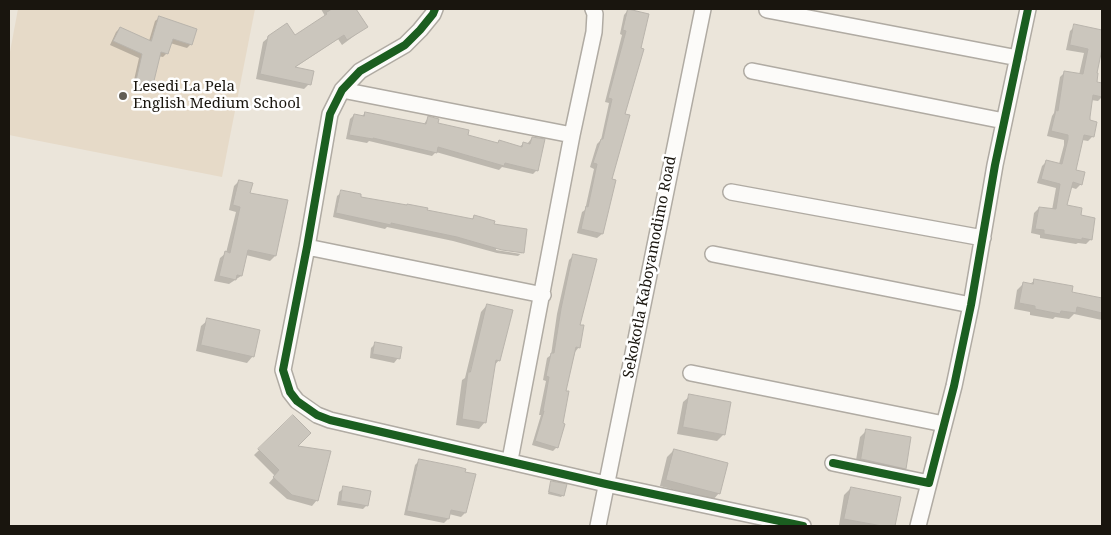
<!DOCTYPE html>
<html>
<head>
<meta charset="utf-8">
<style>
  body { margin:0 }
  #map { position:relative; width:1111px; height:535px; overflow:hidden; background:#ebe5da; font-family:"Noto Serif",serif }
  canvas { display:block }
  .frame { position:absolute; inset:0; border:10px solid #19150e; pointer-events:none }
</style>
</head>
<body>
<div id="map">
<canvas width="1111" height="535"></canvas>
<div class="frame"></div>
</div>
<script>
const ctx = document.querySelector('canvas').getContext('2d');
ctx.lineJoin = 'round';
function fill(path, color) {
  ctx.fillStyle = color;
  ctx.fill(path, 'evenodd');
}
function stroke(path, color, width, dash) {
  ctx.strokeStyle = color;
  ctx.lineWidth = width;
  ctx.lineCap = dash ? 'butt' : 'round';
  ctx.setLineDash(dash || []);
  ctx.stroke(path);
}
function drawText(font, color, halo, rows, align = 'center') {
  ctx.font = font + ' "Noto Serif",serif';
  ctx.lineWidth = 5;
  ctx.setLineDash([]);
  ctx.textBaseline = 'middle';
  ctx.strokeStyle = halo;
  ctx.fillStyle = color;
  for (const [text, x, y, turn = 0] of rows) {
    ctx.save();
    ctx.translate(x, y);
    ctx.rotate((+turn || 0) * Math.PI / 180);
    ctx.textAlign = isNaN(turn) ? turn : align;
    if (halo) ctx.strokeText(text, 0, 0);
    ctx.fillText(text, 0, 0);
    ctx.restore();
  }
}
fill(new Path2D(`
  M18,9h237l-33,168 -213,-42v-78z`), '#e6dac8');
fill(new Path2D(`
  M321,9h34l11,18 -24,18 -4,-6 -44,29 15,16 -5,5 -48,-10 7,-37 6,-5h26l30,-21z
  M628,10l-4,105 -14,65 4,1 -12,53 -5,4 -20,-5 5,-21 3,-2 9,-41 -4,-2 7,-23 4,-4 8,-37 -4,-1 17,-67 -2,-1 4,-19z
  M160,17l31,27 -4,4 -17,-5 -3,10 -4,4 -5,-1 -7,32 -4,4 -15,-3 7,-31 -29,-13 6,-13 4,-4 29,13 6,-20z
  M1075,26l27,5v21h-2l-4,22v9l6,1v13l-4,4 -7,-1 -3,17 5,19 -5,5 -6,-1 -7,31 6,13 -5,5 -6,-2 -5,19 14,10 12,23 -5,5 -8,-1 -2,1 -36,-6v-3l-9,-2 3,-20 5,-5 13,2 4,-22 -19,-5 5,-17 5,-5 12,3 5,-19v-5l-17,-4 5,-20 2,-3 6,-36 5,-5 14,3 5,-22 -18,-3 4,-19z
  M365,113l59,11 4,-6 9,6 29,12 31,8 2,-2 20,5 4,-3h4l5,-6 5,32 -4,4 -31,-7 -3,3 -63,-18 -4,4 -63,-15 -2,2 -21,-4 4,-20 4,-4 8,1z
  M239,181l10,13 26,62 -5,5 -24,-6 -5,21 -12,8 -15,-3 6,-23 6,-5 10,-41 -7,-2 5,-24z
  M342,192l17,6 112,22 3,-3 19,8 30,27 -5,4 -21,-3 -44,-12 -66,-14 -2,2 -52,-12 4,-21zM496,248l25,3v3l-25,-4z
  M573,256l6,91 -4,5 -10,40 -8,55 -4,4 -21,-6 9,-30h-2l7,-34 -3,-1 4,-22 4,-3 6,-41 12,-54z
  M1035,280l36,13 31,6v21l-28,-6 -5,5 -14,-2 -2,2 -23,-4v-3l-16,-3 3,-19 7,-7 6,1z
  M487,305l12,55 -5,6 -9,56 -6,7 -23,-4 6,-45 3,-2 16,-66z
  M208,320l45,36 -6,7 -51,-12 5,-25z
  M376,343l22,15 -4,5 -24,-5 1,-10z
  M690,396l34,38 -7,7 -40,-7 6,-32z
  M293,417l2,29 22,54 -5,6 -25,-7 -18,-16 6,-7 -21,-21z
  M867,430l38,38 -7,6 -43,-8 5,-29z
  M674,450l45,43 -6,7 -53,-14 7,-29z
  M419,461l56,14 -10,38 -4,4 -12,-3 -1,5 -4,4 -40,-8 11,-50z
  M551,482l12,13 -2,2 -13,-3z
  M344,488l23,17 -4,4 -26,-4 2,-13z
  M851,488l48,10 -5,28 -55,-1 5,-30z`), '#0003');
const building = new Path2D(`
  M332,9h24l12,18 -21,13 -3,-5 -49,32 19,4 -3,14 -51,-11 8,-38 19,-13 8,12 32,-21 -1,-1z
  M628,9l21,5 -8,34 3,1 -19,65 5,1 -18,64 4,1 -13,54 -22,-5 5,-23 2,1 9,-43 -4,-1 8,-24h2l9,-40 -4,-1 18,-67 -3,-1z
  M159,16l38,13 -5,16 -19,-6 -5,15 -7,-2 -9,37 -17,-4 7,-31 -29,-13 7,-14 31,14z
  M1074,24l28,6v19l-5,24h1l-1,9 5,1v14l-9,-2 -3,22v3l7,2 -3,15 -10,-2 -8,35 9,2 -3,13 -9,-3 -6,23 15,3 -1,7 14,3 -3,22 -10,-2v2l-38,-6v-4l-9,-1 4,-22 17,2 4,-25 -19,-5 5,-19 16,4 6,-25v-4l-17,-4 5,-21 2,1 6,-40 19,3 5,-25 -18,-4z
  M365,112l61,12 2,-8 11,3 -1,4 31,7 -1,5 30,8 1,-3 23,7 1,-5 7,2 2,-7 13,2 -7,32 -33,-8 -1,3 -66,-19 -1,6 -64,-15v1l-24,-4 5,-21 10,2z
  M239,180l14,3 -3,10 38,7 -12,56 -28,-6 -6,26 -5,-1 -1,5 -17,-4 6,-25 5,2 10,-46 -7,-2z
  M341,190l20,4v3l46,8v-1l21,4 -1,2 46,9 1,-4 21,6 -1,3 33,5 -3,24 -22,-3 -45,-13 -66,-14v2l-55,-12z
  M573,254l24,5 -17,66h4l-4,23 -4,-1 -10,44h3l-6,32 2,1 -7,24 -23,-7 9,-30h-1l6,-34 -3,-1 5,-23h3l7,-44z
  M1034,279l39,7 -1,6 30,6v15l-25,-6 -1,6 -15,-2 -1,3 -25,-5v-3l-16,-3 4,-21 10,2z
  M487,304l26,6 -13,51 -4,-1 -10,63 -24,-4 6,-47h2z
  M207,318l53,12 -6,27 -53,-12z
  M375,342l27,5 -2,12 -27,-5z
  M689,394l42,8 -6,33 -42,-8z
  M293,415l18,18 -13,13 33,5 -13,50 -26,-6 -19,-18 6,-7 -21,-21z
  M866,429l45,8 -5,32 -45,-10z
  M674,449l54,14 -8,31 -54,-14z
  M419,459l40,8 7,2 -1,3 11,2 -10,39 -15,-3 -2,9 -42,-8z
  M551,481l16,3 -3,12 -15,-4z
  M343,486l28,5 -3,15 -27,-5z
  M851,487l50,10 -6,29h-13l-38,-7z`);
fill(building, '#cbc6bd');
stroke(building, '#b9b4ac', 1);
const street = new Path2D(`
  M435,9l-2,5 -13,16 -15,15 -45,26 -18,19 -12,24 -23,133 -24,123 7,22 7,9 20,14 13,5 276,64 197,42
  M767,10l251,48
  M752,71l252,50
  M342,90l230,45
  M731,192l252,46
  M307,247l236,48
  M713,254l258,51
  M691,373l253,51
  M510,460l62,-325 22,-103 1,-18 -2,-5
  M833,463l96,20 25,-97 17,-81 24,-140 33,-156
  M598,526l105,-517
  M918,526l11,-43`);
stroke(street, '#b0aba3', 18);
stroke(street, '#fcfbf9', 15);
stroke(new Path2D(`
  M435,9l-2,5 -13,16 -15,15 -45,26 -18,19 -12,24 -23,133 -24,123 7,22 7,9 20,14 13,5 276,64 197,42
  M833,463l96,20 25,-97 17,-81 24,-140 33,-156`), '#1b5e20', 8);
for (const [x, y, r, color] of [
  [123,96,5,"#625e55"]
]) {
  const dot = new Path2D();
  dot.arc(x, y, r, 0, 2 * Math.PI);
  ctx.fillStyle = color;
  ctx.fill(dot);
  stroke(dot, '#fff', 2);
}
drawText('15px', '#19150e', '#fff', [
  ["Lesedi La Pela",133,87],
  ["English Medium School",133,104]
], 'left');
drawText('15px', '#19150e', '#fff', [
  ["Sekokotla Kaboyamodimo Road",650,267,-79]
]);
</script>
</body>
</html>
